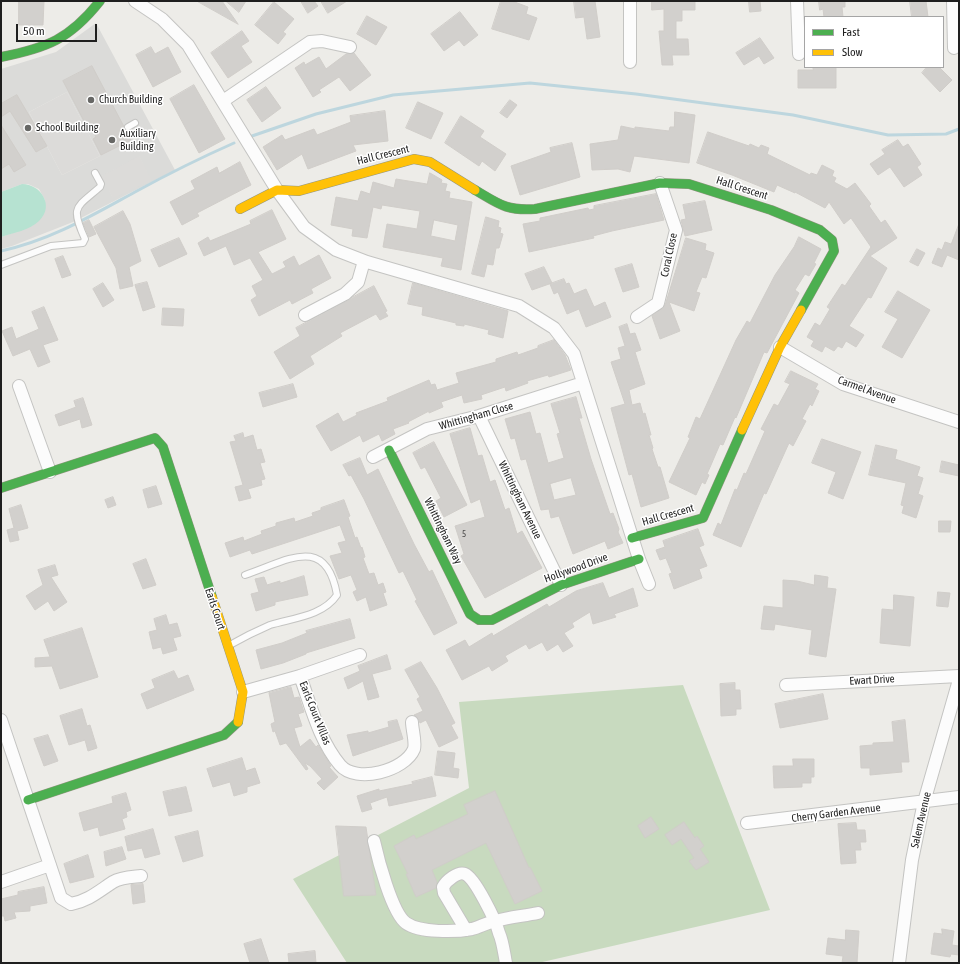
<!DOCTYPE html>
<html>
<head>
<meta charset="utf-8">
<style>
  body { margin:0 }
  #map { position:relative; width:960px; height:964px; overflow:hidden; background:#edece8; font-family:"Asap Condensed",sans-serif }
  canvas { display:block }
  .frame { position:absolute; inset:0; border:2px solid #1f1f1f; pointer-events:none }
  .legend { position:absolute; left:804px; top:16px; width:140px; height:52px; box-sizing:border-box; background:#fff; border:1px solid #a5a5a5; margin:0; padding:5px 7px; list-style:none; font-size:12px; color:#1f1f1f }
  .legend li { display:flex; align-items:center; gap:8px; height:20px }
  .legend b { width:20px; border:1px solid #a5a5a5 }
  .scale { position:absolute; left:16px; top:24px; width:81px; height:18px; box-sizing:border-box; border:2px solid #1f1f1f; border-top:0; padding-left:5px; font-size:12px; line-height:14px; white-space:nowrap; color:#1f1f1f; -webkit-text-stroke:3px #fff; paint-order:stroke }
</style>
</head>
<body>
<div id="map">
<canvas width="960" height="964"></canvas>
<div class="frame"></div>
<ul class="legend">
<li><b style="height:5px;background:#4caf50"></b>Fast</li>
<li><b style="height:5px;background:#ffc107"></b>Slow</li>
</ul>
<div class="scale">50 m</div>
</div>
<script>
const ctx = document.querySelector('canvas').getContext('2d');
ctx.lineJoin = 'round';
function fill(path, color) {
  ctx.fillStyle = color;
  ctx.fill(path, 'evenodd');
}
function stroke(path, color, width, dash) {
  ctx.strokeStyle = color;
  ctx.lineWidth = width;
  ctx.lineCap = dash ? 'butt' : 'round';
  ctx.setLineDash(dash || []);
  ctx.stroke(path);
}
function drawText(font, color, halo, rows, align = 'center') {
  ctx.font = font + ' "Asap Condensed",sans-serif';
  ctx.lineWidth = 3;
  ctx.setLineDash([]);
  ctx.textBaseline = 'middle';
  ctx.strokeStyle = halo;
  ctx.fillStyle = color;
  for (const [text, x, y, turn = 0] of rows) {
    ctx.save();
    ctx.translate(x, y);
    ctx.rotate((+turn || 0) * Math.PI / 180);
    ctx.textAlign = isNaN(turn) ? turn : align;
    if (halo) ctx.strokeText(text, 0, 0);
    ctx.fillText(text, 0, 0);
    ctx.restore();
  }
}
fill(new Path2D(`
  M67,92l33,64 -38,19 -33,-63z
  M139,155l13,25 -39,19 -12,-23z`), '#dcdbd9');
fill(new Path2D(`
  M96,23l79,147 -102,52 -61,24 -11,3v-12l32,-12 12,-25 -6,-11 -11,-5h-6l-21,8v-123l55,-17zM67,92l33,64 -38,19 -33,-63zM139,156l12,24 -38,18 -11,-22z`), '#dbdbd9');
fill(new Path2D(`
  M683,685l87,225 -232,53h-191l-54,-84 176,-91 -10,-86z`), '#c8dabf');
fill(new Path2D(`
  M22,184c19,0 33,22 17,37 -9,9 -26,12 -38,16v-45z`), '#b6e2d1');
stroke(new Path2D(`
  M252,136l64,-22 77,-19 137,-12 106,11 157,21 95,20 58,-1 13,-5
  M1,251c50,-11 90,-35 134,-59 33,-18 65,-34 99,-49`), '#bdd6de', 3);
const building = new Path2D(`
  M19,1h25l-1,24h-24z
  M197,1h25l16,23z
  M226,1h20l-7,11z
  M301,1h13l4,5 -10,7z
  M321,1h26l-19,12z
  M501,1h11l16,6 -2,7 11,4 -8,22 -37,-11z
  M574,1h21l5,36 -13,2 -3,-22 -8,1z
  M652,1h43v9h-13v11h-6v18h12l1,16h-17l1,10h-11l-3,-34h5v-22l-12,1z
  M749,1h11l1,10 -11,1z
  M819,1h26v6h-3l1,10h-19l-1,-8 -3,1z
  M910,1h16l2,16h-16z
  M274,2l20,17 -11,13 3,2 -8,10 -23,-19z
  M460,12l18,23 -14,11 -5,-6 -15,11 -13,-17z
  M367,16l20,11 -11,18 -19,-11z
  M242,31l7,10 -8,5 11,16 -24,16 -17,-25z
  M760,38l14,20 -10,6 -5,-8 -15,9 -8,-12z
  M151,47l4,7 13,-7 13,25 -28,15 -17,-32z
  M354,53l17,22 -21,16 -11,-14 -20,13 2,2 -8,5 -18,-29 9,-6 1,3 14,-8 7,12 20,-15z
  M92,66l39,74 -30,15 -8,-16 3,-2 -8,-15 -3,1 -22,-42z
  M813,67h23v21h-38v-18h15z
  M927,67h12l13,13 -12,12 -18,-19z
  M194,85l31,54 -26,14 -29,-54z
  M266,87l15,21 -19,14 -15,-22z
  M17,95l30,51 -11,6 -26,-41 -9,6v-13z
  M510,100l7,5 -10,13 -7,-5z
  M418,102l25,11 -12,26 -25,-11z
  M385,111l3,30 -35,4 3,6 -48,18 -6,-15 -25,16 -14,-23 19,-12 3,5 29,-11 3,6 34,-13 -1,-6z
  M675,112l20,3 -6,48 -55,-7 -4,16 -12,-3 -26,1 -2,-26 28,-4 3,-14 14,3v-2l34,4 1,-4h4z
  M461,116l23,15 -4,6 26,17 -11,17 -13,-10 -3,5 -34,-23z
  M1,125l25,40 -12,7 -5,-8 -8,5z
  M708,132l41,14 1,-2 9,4 2,-3 8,3 -2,6 43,21 1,-2 6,2 5,-10 12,6 -2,5 4,2 -2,4 13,7 8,-6 16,21 -2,2 12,17 4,-3 12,18 -27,18 17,12 -16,30 -3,-1 -19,29 15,9 -8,12 -10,-6 -4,7 -4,-2 -4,5 -9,-5 -3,6 -11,-6 3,-5 -7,-4 8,-14 5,3 10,-17 -3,-2 15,-23 3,2 26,-39 -20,-29 -7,6 -15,-22 -4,6 -30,-16v1l-18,-8 -3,7 -42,-17 -35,-12z
  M898,140l5,7 5,-3 13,20 -4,3 5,8 -18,12 -14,-20 -12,8 -8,-11 15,-10 -3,-4z
  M572,143l8,34 -60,18 -9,-29 40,-14 -1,-4z
  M240,162l11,23 -54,28 2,3 -17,9 -12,-23 25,-13 -4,-8 26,-14 2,6z
  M430,173l12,7 -1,3 6,1 -2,7 5,1 -1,6 23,4 -11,68 -20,-4 2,-8 -60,-11 4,-23 30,5 3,-18 -38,-6 -1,4 -8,-2 -6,31 -15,-2 1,-7 -22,-4 5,-28 22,4 3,-10 9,3 3,-12 21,6 2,-9 31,5zM434,220l24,5 -3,16 -24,-5z
  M656,194l8,26 -52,11 -19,5 1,2 -65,14 -6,-28 17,-3v-3l48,-10 1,2 5,-1v-3z
  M705,201l7,29 -27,6 -4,-16 5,-1 -3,-14z
  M272,210l14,29 -28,13 14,22 14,-7 -3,-5 11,-6 5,10 20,-11 12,23 -20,11 2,4 -21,11 -2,-4 -31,16 -8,-16 6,-4 -5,-10 11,-6 -13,-22 -16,7 -8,-19 -22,10 -6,-13 10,-6 2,4 41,-17 -1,-3z
  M123,211l7,13 11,37 -12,6 4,19 -13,3 -4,-21 -22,-41z
  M486,217l13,4 -1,6 3,1 -1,5 3,1 -4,14h-3l-3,17 -6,-1 -3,13 -12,-3z
  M89,220l7,14 -7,3 -6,-14z
  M959,224v36l-12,-5 -5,12 -10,-4 6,-15 4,2 3,-8 6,2z
  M799,237l22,12 -7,14 2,1 -7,12 -4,-2 -10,16 4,3 -32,60 -3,-1 -28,66 -1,-1 -12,28 -3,-1 -9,21 -4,9 2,1 -4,9 -3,-2 -6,13 -27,-13 21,-44 -2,-1 8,-20 4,2 36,-79 11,-19 3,2 25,-48 19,-28z
  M179,238l8,16 -28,13 -8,-17z
  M686,238l20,6 -1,6 9,3 -8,25 -4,-1 -6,15 4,1 -6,18 -25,-9 11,29 -20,8 -8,-23 13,-11z
  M917,249l8,4 -7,13 -8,-4z
  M63,256l8,19 -9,3 -7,-19z
  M632,264l7,23 -16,5 -8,-23z
  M544,267l8,16 -20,7 -7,-16z
  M564,279l2,5 3,-1 5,11 12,-5 8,18 11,-5 6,15 -25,10 -7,-18 -12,5 -9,-22 -4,2 -4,-10z
  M147,282l8,25 -12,4 -8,-26z
  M103,283l11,17 -11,7 -10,-18z
  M413,283l95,28 -5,27 -15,-4 1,-4 -25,-6v2l-8,-1v-2l-34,-8 1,-8 -15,-3z
  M374,286l13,25 -2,1 3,4 -8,4 -4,-6 -36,19 2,3 -32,20 4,8 -24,15 -16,-27 26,-16 -4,-8z
  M898,291l32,19 -28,48 -20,-11 16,-28 -13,-7z
  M44,307l14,33 -15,5 7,17 -12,5 -8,-18 -17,7 -11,-25 10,-4 4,12 23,-10 -7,-17z
  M163,308l21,1 -1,17 -21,-1z
  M627,324l3,10 5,-1 6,17 -6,2 10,32 -16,6 3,15 8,-2 3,11 2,-1 6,22h-2l4,13 -1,1 6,18h2l9,31 -28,9 -9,-33 -3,1 -4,-15 -14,-52 14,-4 -14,-42 10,-3 -3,-11 7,-2 -6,-19z
  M554,340l11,15 6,15 -22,7 -1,-2 -21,6 1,2 -22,8 -1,-4 -24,8 1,4 -18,4 -2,-8 -21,7 2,5 -14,6v-2l-21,11 1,1 -16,6 2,5 -13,7 -3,-7 -16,8 -3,-7 -29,16 -15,-25 22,-13 5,9 14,-7 -1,-2 32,-12 -1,-3 42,-18 2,5 4,-1 2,6 22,-7 -3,-10 40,-11v-3l21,-7 1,3 20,-7v-2z
  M791,371l27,13 -3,5 4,2 -7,15 -2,-2 -8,15 4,2 -13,25 -4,-3 -23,51 -2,-1 -23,54 -28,-12 5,-12 3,2 14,-36 2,1 7,-17 2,1 19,-43 -4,-2 13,-25 4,2 12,-22 -5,-2z
  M293,384l4,13 -34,10 -4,-14z
  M576,397l6,21h-3l12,41 19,55 3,-1 6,16 -1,3 5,11 -15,6 -3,-8 -32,13 -14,-38 -8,2 -2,-9 -8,1 -15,-51 -5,1 -6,-22 -4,1 -6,-20 25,-7 6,22 4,-1 8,30 16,-5 -7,-24 3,-1 -9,-29zM571,478l5,17 -22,5 -4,-16z
  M83,398l9,27 -10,3 -2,-9 -21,7 -4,-11 21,-8 -2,-6z
  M470,428l8,28 4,-1 8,27 5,-2 10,30 4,-2 8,26 5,-3 20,37 -57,30 -24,-42 3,-2 -9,-28 30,-9 -5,-18 -9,4 -21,-69z
  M243,433l1,5 9,-3 4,15 4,-1 4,13 -5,1 5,16 -4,1 1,5 -14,4 3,9 -12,3 -4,-14 8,-2 -13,-43 6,-1 -2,-5z
  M822,439l39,13 -18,47 -15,-6 8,-21 -24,-9z
  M434,442l33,63 -23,12 -8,-16 5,-3 -16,-31 -4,2 -8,-16z
  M876,445l21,5 -2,9 25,8 -3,9 6,2 -5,16 5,2 -7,22 -14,-5 2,-7 -3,-1 5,-22 -37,-8z
  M360,458l7,17 11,-6 36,75 15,28 3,-2 25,53 -23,12 -19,-34 2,-1 -14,-29 -4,2 -35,-74 -13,-24 -2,1 -6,-11z
  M942,461l17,4v11l-19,-4z
  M156,486l6,18 -14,4 -5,-18z
  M113,497l3,8 -8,3 -3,-8z
  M344,500l6,16 -2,1 7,21 2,-1 4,11 1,-1 3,10 -2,1 6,16 5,-1 4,12 5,-2 3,9 -3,1 4,12 -17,6 -4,-14 -9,4 -4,-9 4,-2 -6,-15 -12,4 -9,-23 12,-3 -4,-10 8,-2 -6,-16 -88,29 -2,-4 -20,7 -5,-14 18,-6 1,4 18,-7 -1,-3 15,-5v-3l18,-5 1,4 18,-6 -1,-3 9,-3v-2z
  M21,505l7,23 -11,3 2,9 -9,2 -3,-12 7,-2 -5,-19z
  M939,521h12l-1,11h-11z
  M698,529l6,16 -5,2 8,19 -8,3 3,9 -28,11 -5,-15 3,-1 -6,-15 -6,2 -4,-10 9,-3 -2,-6z
  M146,559l10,26 -13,4 -10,-25z
  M55,565l3,10 -7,2 16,25 -13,9 -6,-10 -13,9 -9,-14 17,-11 -5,-15z
  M815,575l13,2 -1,11 9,1 -10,68 -17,-3 3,-24 -37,-6 -1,6 -13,-1 3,-23 19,2v-28l14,1 17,4z
  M304,576l4,19 -33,7v3l-19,6 -5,-17 8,-2 -4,-13 9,-2 3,8 13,-4v2z
  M603,583l6,15 24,-10 5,18 -24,8 2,3 -23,7 -3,-12 -18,11 2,4 -10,6 9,13 -10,6 -5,-8 -11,7 -5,-9 -13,7 -3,-5 -21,12 3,5 -16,10 -3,-5 -27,14 -16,-30 19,-10 4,7 23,-14 1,3 54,-32 2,3 27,-16z
  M938,592l12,1 -2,14 -11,-1z
  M894,595l20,2 -4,49 -30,-3 2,-34 11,1z
  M166,615l3,10 8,-2 4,13 -8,2 4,12 -14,4 -2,-7 -8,2 -4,-17 8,-2 -3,-11z
  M350,619l5,19 -49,15v1l-23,9 -22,6 -5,-19 26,-7 25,-10 -1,-2z
  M82,628l16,49 -38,12 -8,-23 -17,1v-9l15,-1 -6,-17z
  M387,655l4,14 -19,5 7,23 -11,3 -5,-19 -15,8 -4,-11 16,-7 -2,-5z
  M421,662l16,26 18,35 -4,2 7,13 -19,9 -13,-27 -6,3 -2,-5 -4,-3 9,-4 -6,-12 3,-2 -15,-27z
  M174,671l4,8 10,-4 6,15 -47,19 -6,-15 14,-6 -3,-8z
  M735,683v7h5l1,19h-5v6l-15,1 -1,-32z
  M291,687l3,11 5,-1 5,15 -6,2 4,12 -8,2 6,19 10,-8 6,8 2,-2 13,21 -2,1 9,10 -14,13 -7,-7 5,-4 -12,-13 -5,-3 3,6 -2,1 -20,-27 -6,2 -5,-14 -2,1 -2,-8 4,-2 -6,-29z
  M823,694l5,25 -48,9 -5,-24z
  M82,709l5,17 3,-1 7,23 -9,3 -3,-11 -16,5 -9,-29z
  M397,720l6,19 -50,17 -6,-21 21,-4v2l21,-6 -1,-5z
  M905,720l4,42h-8l1,10 -32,3v-7h-9l-1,-22 13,-1v-2l21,-1 -2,-20z
  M48,735l10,26 -14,5 -10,-27z
  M438,751l17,2 -2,15 6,1 -1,9 -23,-3z
  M242,758l4,13 9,-3 5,15 -13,4v5l-13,4 -4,-14 -17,5 -6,-18z
  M793,759h21v18h-3v6h-9v4l-28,1 -1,-22h20z
  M432,777l4,19 -47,10 -2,-9 -17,6 2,6 -10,3 -5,-16 22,-7v2l34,-7 -1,-2z
  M186,787l6,24 -23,5 -6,-24z
  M495,791l34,77 1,-1 12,24 -27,13 -29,-61 -54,27 5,12 -1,6 -20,9 -10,-23h2l-14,-28 20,-11 2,4 52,-25 -4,-9z
  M126,793l5,17 -5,2 1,5 -5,2 3,10 -25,7 -2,-9 -14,4 -5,-18 34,-10 -1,-6z
  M651,817l8,12 -14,9 -7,-12z
  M684,822l11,16 2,-2 7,10 -4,3 9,13 -13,8 -7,-9 5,-3 -13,-19 -9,6 -7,-10z
  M856,823l1,7h8l1,12h-6l1,8h-6l1,13 -15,1 -3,-40z
  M336,826l30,1 10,68 -32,1z
  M153,829l7,25 -15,4 -3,-10 -14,3 -3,-14z
  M198,831l5,25 -20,6 -8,-25z
  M122,847l4,12 -20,7 -2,-14z
  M88,855l6,22 -24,6 -6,-19z
  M143,884l2,18 -12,2 -2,-19z
  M44,887l3,16 -17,3v5l-16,1 2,6 -11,3 -1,-5h-3v-17l17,-4v-3z
  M942,929l12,2 -2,14 7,1v9l-8,-1 -1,3 -19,-3 3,-21 8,1z
  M846,930l13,1 -2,32h-15l1,-7 -17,-2 2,-16 17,2z
  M261,939l8,24h-19l-6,-19z
  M315,951l1,12h-27l-1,-9z`);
fill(building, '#d2d0cd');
stroke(building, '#d0cdc9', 1);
const lane = new Path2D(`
  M128,127l7,-4
  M1,265l50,-19 32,-3 2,-4c-15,-33 -9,-31 15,-52l1,-3 -6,-11
  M228,646c14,-8 28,-15 42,-21 23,-7 53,-9 67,-30 -11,-62 -50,-34 -92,-20`);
const street = new Path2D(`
  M135,1l27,18 26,26 89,145 27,37 32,23 31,12 152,44 35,22 20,26 65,205 10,25
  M797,1l2,53
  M953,1l1,47
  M630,62v-61
  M223,101l87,-59 12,-1 28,6
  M305,315l40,-21 13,-12 6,-21
  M637,317l21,-14 18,-73 -16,-47
  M780,347l63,37 116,38
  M19,386l31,86
  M479,416l82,169
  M373,457l54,-28 52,-13 104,-33
  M300,676c11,30 19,64 40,89 16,19 65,6 74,-16 2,-7 -2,-20 -2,-27
  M786,685l173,-9
  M243,692l57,-16 60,-21
  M1,720l60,178 10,6c17,-3 28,-13 42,-22 8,-5 19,-5 28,-6
  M747,823l212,-26
  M374,841c4,18 18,72 32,82 14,10 50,9 66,6 8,-2 16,-7 24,-8 13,-4 28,-5 42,-8
  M1,882l49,-17
  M466,930l-22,-37 -1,-6c3,-6 15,-16 22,-13 10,4 31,47 34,59 4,9 5,20 7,30
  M899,963l13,-103 12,-58 35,-122`);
const fast = new Path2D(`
  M1,57c46,-9 69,-18 99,-56
  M475,190c24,14 31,21 60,19l125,-26 29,1 82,26 49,20 12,10 2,11 -33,59
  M389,450l81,164 9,6h13l69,-35 78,-26
  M1,488l154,-50 8,9 49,150
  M632,538l71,-20 39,-88
  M28,800l196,-65 14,-13`);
const slow = new Path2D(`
  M240,209l37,-19 22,1 115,-32 16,3 45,28
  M742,430l38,-83 21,-37
  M212,597l31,95 -5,30`);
stroke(lane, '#c4c4c2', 8);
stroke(street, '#c4c4c2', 14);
stroke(fast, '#939681', 10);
stroke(slow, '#939681', 10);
stroke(lane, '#fcfcfc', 6);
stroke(street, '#fcfcfc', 12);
stroke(fast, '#4caf50', 9);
stroke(slow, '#ffc107', 9);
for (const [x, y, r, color] of [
  [91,100,4,"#676765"],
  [28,128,4,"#676765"],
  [112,140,4,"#676765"]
]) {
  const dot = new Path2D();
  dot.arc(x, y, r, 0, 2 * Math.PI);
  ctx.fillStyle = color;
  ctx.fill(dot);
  stroke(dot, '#fff', 1.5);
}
drawText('9px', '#4c4b4a', null, [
  ["5",464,534]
]);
drawText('11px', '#1f1f1f', '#fff', [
  ["Church Building",99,100],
  ["School Building",36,128],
  ["Auxiliary",120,134],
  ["Building",120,147]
], 'left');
drawText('11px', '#1f1f1f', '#fff', [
  ["Hall Crescent",383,155,-14],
  ["Hall Crescent",742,188,18],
  ["Coral Close",669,255,-78],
  ["Carmel Avenue",867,390,20],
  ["Whittingham Close",476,416,-16],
  ["Whittingham Avenue",520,500,64],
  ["Hall Crescent",668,515,-16],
  ["Whittingham Way",443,531,64],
  ["Hollywood Drive",576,568,-20],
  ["Earls Court",215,609,72],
  ["Ewart Drive",872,680,-3],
  ["Earls Court Villas",315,713,68],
  ["Cherry Garden Avenue",836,813,-7],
  ["Salem Avenue",921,820,-77]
]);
</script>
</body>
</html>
